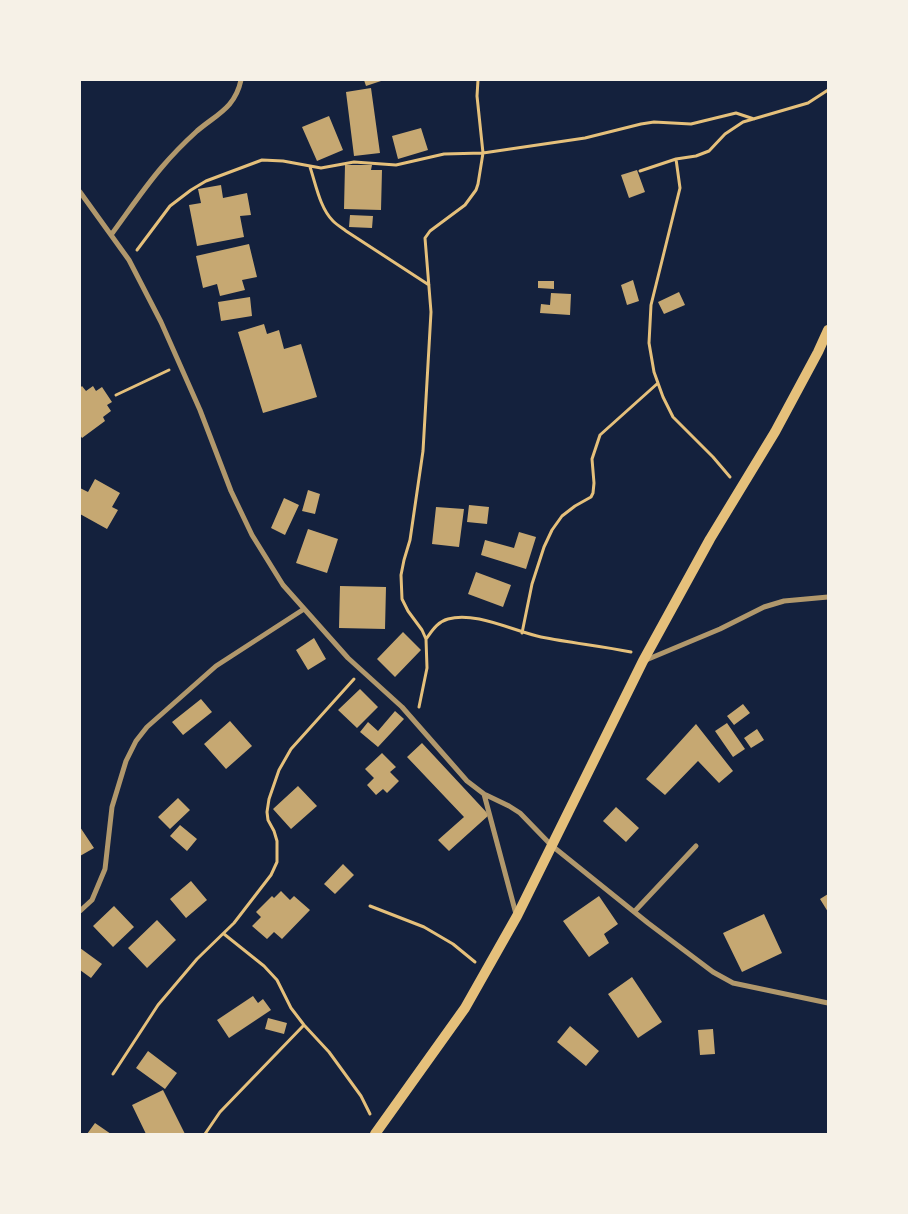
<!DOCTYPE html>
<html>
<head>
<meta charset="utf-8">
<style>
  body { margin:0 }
  #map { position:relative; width:908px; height:1214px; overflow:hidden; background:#14213d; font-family:"Exo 2",sans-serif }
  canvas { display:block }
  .frame { position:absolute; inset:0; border:81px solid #f6f1e7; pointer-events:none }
</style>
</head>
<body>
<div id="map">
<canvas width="908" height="1214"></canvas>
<div class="frame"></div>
</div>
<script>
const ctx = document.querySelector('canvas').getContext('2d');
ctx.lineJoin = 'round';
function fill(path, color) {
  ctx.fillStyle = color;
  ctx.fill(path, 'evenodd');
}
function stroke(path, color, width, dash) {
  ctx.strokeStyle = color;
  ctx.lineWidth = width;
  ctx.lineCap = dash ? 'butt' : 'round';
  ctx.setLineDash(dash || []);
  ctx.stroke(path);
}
fill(new Path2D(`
  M364,80h20l-18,6z
  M371,88l9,65 -26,3 -8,-64z
  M329,116l14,34 -26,11 -15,-34z
  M421,128l7,22 -30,9 -6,-23z
  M345,165h27l-1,5h11l-1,40 -37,-1z
  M637,170l8,22 -16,6 -8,-23z
  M221,185l2,13 24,-5 4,22 -11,1 4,21 -47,9 -8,-41 12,-2 -3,-14z
  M350,215l23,1 -1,12 -23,-1z
  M249,244l8,33 -15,3 3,10 -25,6 -3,-12 -14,4 -7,-32z
  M633,280l6,21 -12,4 -6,-20z
  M538,281h16v8l-16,-1z
  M679,292l6,13 -21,9 -6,-12z
  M551,293l20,1 -1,21 -30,-2 1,-9 9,1z
  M250,297l2,19 -31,5 -3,-19z
  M264,324l3,10 12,-4 5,19 17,-5 16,53 -54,16 -25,-81z
  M82,386l4,5 7,-5 3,5 6,-4 10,15 -5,3 4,6 -8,6 2,4 -23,17 -2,-3v-47z
  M95,479l25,14 -8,14 6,3 -11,19 -27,-15v-26l8,4z
  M308,490l12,4 -5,20 -13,-3z
  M284,498l15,7 -14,30 -14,-7z
  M469,505l20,2 -2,17 -20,-2z
  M436,507l28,2 -5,38 -27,-3z
  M308,529l30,10 -11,34 -31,-10z
  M519,532l17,5 -10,32 -45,-14 4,-15 29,8z
  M476,572l35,13 -8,22 -35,-13z
  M340,586l46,1 -1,42 -46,-1z
  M403,632l18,18 -26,27 -18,-18z
  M314,638l12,21 -18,11 -12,-20z
  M360,689l18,18 -21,21 -19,-18z
  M201,699l11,13 -29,23 -11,-13z
  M743,704l7,9 -16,12 -7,-9z
  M395,711l9,8 -26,28 -18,-15 8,-10 10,9z
  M230,721l22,25 -26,23 -22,-25z
  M727,723l18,26 -12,8 -18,-26z
  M696,724l37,47 -14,12 -21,-22 -33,34 -19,-16z
  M757,729l7,11 -13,8 -7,-10z
  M422,743l67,72 -40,36 -11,-11 26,-23 -57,-60z
  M382,753l14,14 -6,5 9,9 -12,12 -4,-4 -7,6 -9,-10 7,-7 -9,-9z
  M298,786l19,20 -26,23 -18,-20z
  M178,798l12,12 -20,19 -12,-12z
  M616,807l23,21 -13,14 -23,-21z
  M180,825l17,14 -10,12 -17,-15z
  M80,827l14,21 -14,8z
  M343,864l11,11 -19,19 -11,-10z
  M191,881l16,19 -21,18 -16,-19z
  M281,891l9,9 4,-4 16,14 -28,29 -8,-7 -7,7 -15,-13 9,-9 -5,-5 16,-16 2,2z
  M828,894v18l-8,-13z
  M599,896l19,28 -14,10 5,9 -20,14 -26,-36z
  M114,906l20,21 -21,20 -20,-21z
  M764,914l18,39 -40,19 -19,-39z
  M157,920l19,20 -29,28 -19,-20z
  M80,948l22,16 -11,14 -11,-8z
  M632,977l30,45 -24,16 -30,-44z
  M253,996l5,7 5,-4 8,11 -42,28 -12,-18z
  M268,1018l19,5 -3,11 -19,-5z
  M570,1026l29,25 -13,15 -29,-24z
  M713,1029l2,25 -15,1 -2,-25z
  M148,1051l29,22 -12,16 -29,-21z
  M163,1090l22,44h-39l-14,-29z
  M95,1123l16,11h-24z`), '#c6a872');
stroke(new Path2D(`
  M676,159l4,29 -29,117 -2,38 5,29 9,25 10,20 40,40 17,20
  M310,167c6,18 10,41 23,54 4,4 9,7 13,10l83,54
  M640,171l36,-12 20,-3 13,-5 16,-17 18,-12 65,-19 20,-13
  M137,250l33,-44 21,-16 15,-9 56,-21 21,1 38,7 33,-6 42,3 48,-11 39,-1 102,-15 56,-14 13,-2 37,2 45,-11 18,6
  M116,395l53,-25
  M522,633l10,-49 12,-37 8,-17 10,-14 13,-10 16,-9 2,-4 1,-10 -2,-24 8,-24 58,-52
  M426,639c6,-8 11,-17 22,-20 27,-8 65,12 93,18 30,6 60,9 90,15
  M419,707l8,-39 -1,-29 -4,-9 -14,-19 -6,-12 -1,-24 3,-15 6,-20 13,-89 8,-139 -6,-74 5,-7 35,-26 11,-15 2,-6 5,-31 -6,-57 1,-16
  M370,906l54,21 29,17 22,18
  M224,934l40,32 13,14 14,28 13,17 25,27 32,44 9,18
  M113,1074l45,-69 39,-46 37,-36 37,-48 6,-13v-21l-3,-10 -6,-11 -1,-8 2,-13 10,-29 12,-21 63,-70
  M205,1134l15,-22 84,-87`), '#e5c07b', 3);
stroke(new Path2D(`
  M80,192l49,68 32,62 39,88 31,81 21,44 31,50 65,73 54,49 65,74 17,13 25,12 11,7 31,32 97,78 65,49 20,11 95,20
  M111,235c17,-23 33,-47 51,-68 11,-13 23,-25 35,-36 20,-17 38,-23 44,-51
  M646,660l74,-31 44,-22 20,-6 44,-4
  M484,794l32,120
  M80,911l12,-11 13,-31 7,-62 14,-46 10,-20 11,-14 69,-61 88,-57
  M634,912l62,-66`), '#b1986c', 5);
stroke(new Path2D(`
  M375,1134l90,-126 52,-92 126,-255 67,-122 65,-107 43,-80 10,-22`), '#e5c07b', 10);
</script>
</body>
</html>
